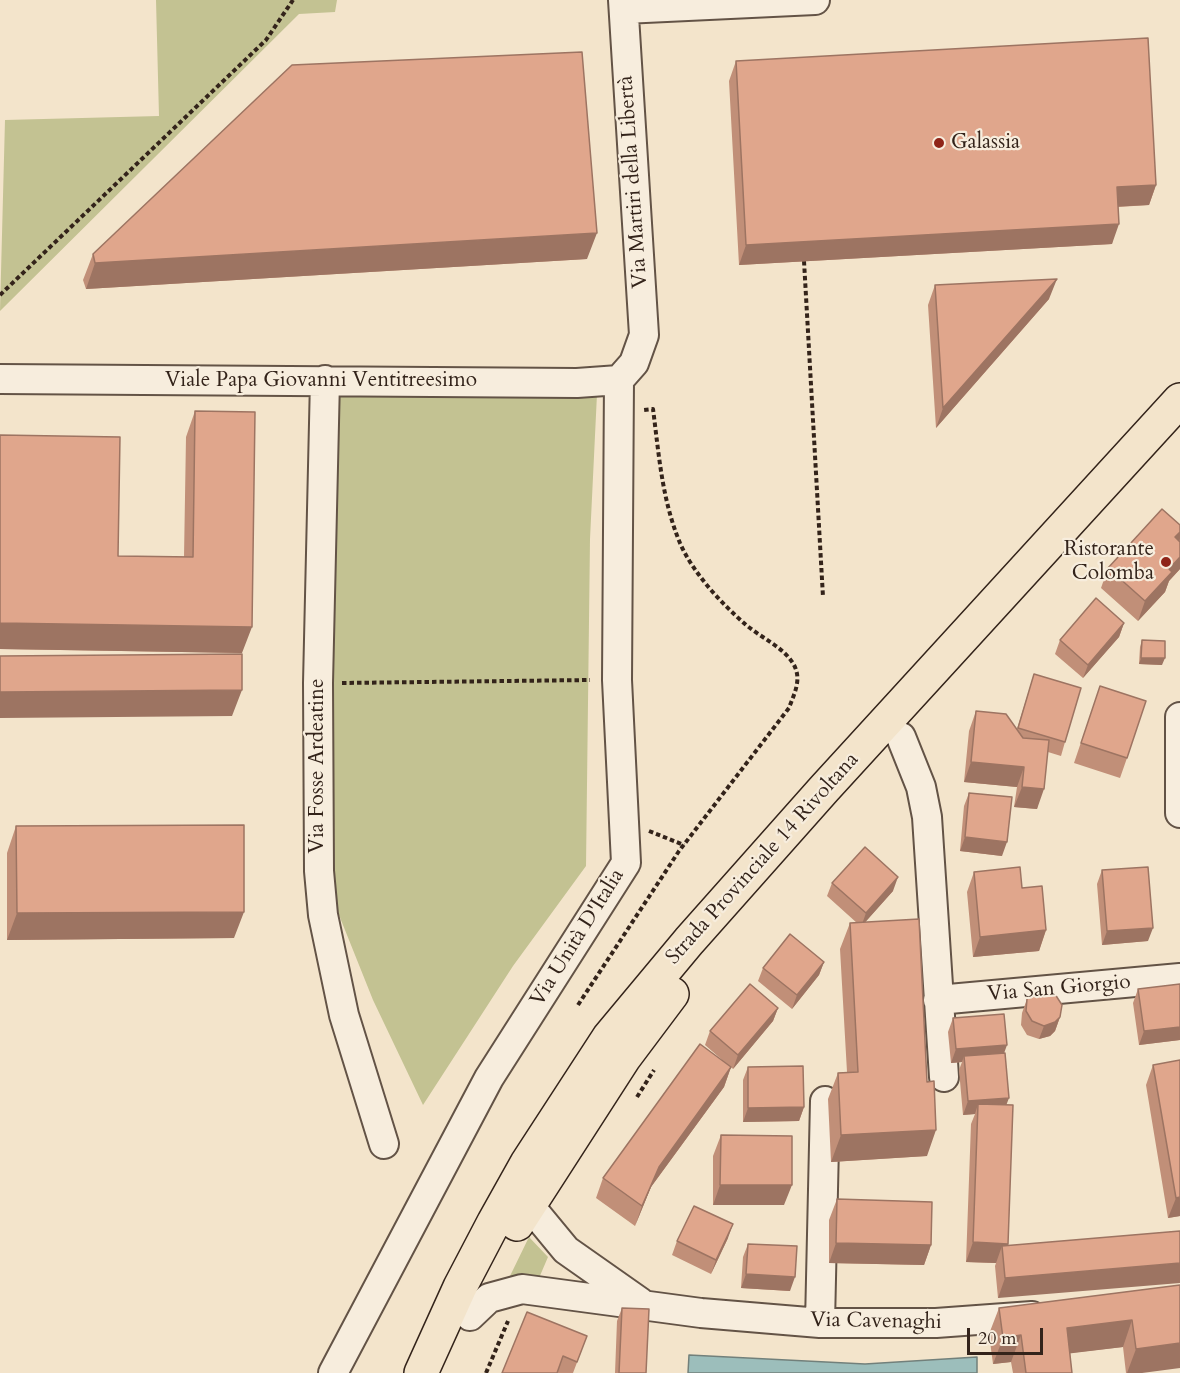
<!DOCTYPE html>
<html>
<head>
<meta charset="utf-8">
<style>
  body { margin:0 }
  #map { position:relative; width:1180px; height:1373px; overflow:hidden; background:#f3e4cb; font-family:Cardo,serif }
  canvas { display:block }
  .scale { position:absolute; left:967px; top:1328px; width:76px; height:27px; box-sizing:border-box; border:3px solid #33231a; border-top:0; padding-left:8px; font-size:18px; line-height:21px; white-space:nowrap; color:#33231a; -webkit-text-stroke:4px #f7eddd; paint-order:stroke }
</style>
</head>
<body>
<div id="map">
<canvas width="1180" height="1373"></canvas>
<div class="scale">20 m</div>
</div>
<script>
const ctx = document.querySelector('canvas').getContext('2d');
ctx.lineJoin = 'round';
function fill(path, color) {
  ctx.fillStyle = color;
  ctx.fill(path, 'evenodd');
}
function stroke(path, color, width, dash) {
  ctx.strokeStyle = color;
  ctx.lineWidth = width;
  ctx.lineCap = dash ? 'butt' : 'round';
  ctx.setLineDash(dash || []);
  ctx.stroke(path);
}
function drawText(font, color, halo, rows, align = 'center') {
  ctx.font = font + ' Cardo,serif';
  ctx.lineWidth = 4.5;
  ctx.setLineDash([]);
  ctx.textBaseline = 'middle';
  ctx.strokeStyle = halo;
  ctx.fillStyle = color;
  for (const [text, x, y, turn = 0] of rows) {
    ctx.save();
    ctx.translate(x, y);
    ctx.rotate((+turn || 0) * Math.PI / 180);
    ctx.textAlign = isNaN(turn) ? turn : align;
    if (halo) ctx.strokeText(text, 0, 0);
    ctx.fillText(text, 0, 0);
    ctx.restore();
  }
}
fill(new Path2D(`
  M156,0h181l-2,12 -36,2 -299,297 5,-191 154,-4z
  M338,394h259l-7,145 -4,327 -73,100 -90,139 -50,-105 -38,-95 -3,-251z
  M529,1237l19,20 -9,21 -29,-2z`), '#c3c292');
const water = new Path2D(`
  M689,1355l176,9 112,-7v16h-289z`);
fill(water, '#9cbebb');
stroke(water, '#72807b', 1.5);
const minor = new Path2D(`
  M624,9l191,-9
  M0,379l577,4 42,-3 15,-17 10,-28 -21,-335
  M325,380l-7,303 1,188 4,44 21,100 40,129
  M1180,717v96
  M901,737l20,50 6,30 17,260
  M938,1000l242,-22
  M528,1204l38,46 74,52
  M470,1316l19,-18 33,-9 179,24 119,10h116l96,-7
  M820,1323l5,-222
  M333,1373l156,-295 137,-215 -9,-183 2,-300`);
const primary = new Path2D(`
  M517,1224l107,-166 48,-64
  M421,1373l39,-86 34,-65 33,-59 82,-126 80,-96 135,-152 356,-389`);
stroke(minor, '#635346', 32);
stroke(primary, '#33231a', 36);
stroke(new Path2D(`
  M804,261l19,336
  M0,295l266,-255 27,-40
  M342,683l248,-3
  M649,831l35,14
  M578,1005l101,-154 110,-143c5,-14 13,-28 5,-43 -10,-18 -33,-27 -49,-41 -24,-21 -52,-51 -65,-81 -18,-43 -21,-88 -27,-134l-9,1
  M637,1097l17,-27
  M486,1373l22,-52`), '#33231a', 4, [4.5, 3]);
stroke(minor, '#f7eddd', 28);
stroke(primary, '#f3e4cb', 33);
fill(new Path2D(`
  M736,61l420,124 -7,20 -31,2 -6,37 -373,21 -10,-184z
  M93,254l494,5 -501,30 -3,-9z
  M935,285l114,14 -113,129 -8,-123z
  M195,411l47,242 -242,-4v-214l118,121 66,1 2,-120z
  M1180,525v44l-11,12 -4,11 -27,29 -37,-33 7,-20z
  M1124,623l-5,14 -36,41 -28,-24 5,-14z
  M1142,640l20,25 -23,-1 1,-17z
  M1034,674l31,68 -4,14 -13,-4 -11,57 -23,-2 3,-20 -53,-5 5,-51 7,-20 41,18z
  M1100,686l27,72 -7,20 -46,-15z
  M969,793l33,63 -42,-5 4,-45z
  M16,826l218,112 -227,2v-87z
  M1102,870l46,71 -46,4 -5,-61z
  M974,872l72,58 -7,21 -66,6 -6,-65z
  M832,883l61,8 -28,31 62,234 -96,6 -3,-63 10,-26 9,-1 -7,-123 10,-26h7l-30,-27z
  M824,962l-5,13 -27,34 -34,-28 5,-13z
  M1180,984v56l-41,5 -6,-42 5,-14z
  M1027,999l33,18 -5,14 -5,5 -11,3 -12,-4 -6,-10 1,-12z
  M778,1008l-5,13 -40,48 -2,-2 -7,20 -73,100 -16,39 -39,-28 7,-20 125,-113 -23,-20 5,-14z
  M953,1018l51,35 2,52 1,141 173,-15 -182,67 -3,-32 1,-3 -30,-1 5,-138 4,-10 -12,1 -4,-45 3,-8 -11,1 -3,-31z
  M1153,1065l27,151 -12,2 -22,-133z
  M748,1067l56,40 -5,14 -56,1v-42z
  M721,1135l63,70h-71v-49z
  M837,1199l94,46 -7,20 -95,-2v-43z
  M728,1238l-17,36 -39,-19 5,-14z
  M748,1244l42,47 -49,-3 2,-31z
  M1180,1285l-38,88h-16l-3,-26 -53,6 2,20h-59l-2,-11 -18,2 -4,-30 10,-26z
  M622,1308l24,65h-31l2,-52z
  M587,1336l-14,37h-71z`), '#c18f78');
fill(new Path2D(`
  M1156,185l-7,20 -39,2 7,-20z
  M1119,224l-7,20 -373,21 7,-20z
  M597,233l-10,26 -501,30 9,-26z
  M1057,279l-8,20 -113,129 7,-20z
  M1180,532v7l-3,9 -2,-11z
  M1180,557v12l-11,12 -4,11 -27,29 7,-20 24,-32z
  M0,623l252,4 -10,26 -242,-4z
  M1124,623l-5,14 -36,41 5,-13z
  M1141,658h24l-3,7 -23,-1z
  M242,690l-10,26 -232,2v-26z
  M971,762l53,5 -7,20 -53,-5z
  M1022,787l22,2 -7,20 -23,-2z
  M965,837l42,5 -5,14 -42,-5z
  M898,877l-5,14 -32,36 5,-14z
  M244,912l-10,26 -227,2 10,-27z
  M1153,928l-5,13 -46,4 5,-14z
  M1046,930l-7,21 -66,6 7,-20z
  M824,962l-5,13 -27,34 5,-14z
  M778,1008l-5,13 -40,48 5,-14z
  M1060,1017l-5,14 -5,5 -11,3 5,-13z
  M1180,1027v13l-41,5 5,-14z
  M1007,1045l-5,14 -38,-3 -2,6 -11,1 5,-14z
  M731,1067l-7,20 -73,100 -16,39 7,-20 17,-39z
  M1009,1098l-5,13 -26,-7 -3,10 -12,1 5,-14z
  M804,1107l-5,14 -56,1 5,-14z
  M936,1130l-9,26 -96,6 10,-27z
  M720,1185h72l-8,20h-71z
  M1180,1197v19l-12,2 8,-20z
  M733,1224l-5,14 -17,36 5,-14z
  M973,1242l35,2 -5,13 -1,-11 -6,17 -30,-1z
  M836,1243l95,2 -7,20 -95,-2z
  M1180,1263v20l-182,15 7,-20z
  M746,1274l49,3 -5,14 -49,-3z
  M1132,1320l-9,27 -66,8 10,-27z
  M1021,1335l-10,27 -18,2 10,-26z
  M1180,1343v25l-38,5h-15l9,-24z`), '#9d7462');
const building = new Path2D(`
  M1148,38l8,147 -39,2 2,37 -373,21 -10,-184z
  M582,52l15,181 -502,30 -2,-9 199,-189z
  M1057,279l-114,129 -8,-123z
  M195,411l60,1 -3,215 -252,-4v-188l120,2 -2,119 75,1z
  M1162,509l18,16v7l-5,5 5,5v15l-11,12 3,3 -27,29 -37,-33z
  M1096,598l28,25 -36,42 -28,-25z
  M1142,640l23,1v17h-24z
  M242,654v36l-242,2v-36z
  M1034,674l47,14 -16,54 -47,-14z
  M1100,686l46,15 -19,57 -46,-15z
  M976,711l30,3 17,24 26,2 -5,49 -22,-2 2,-20 -53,-5z
  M969,793l43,4 -5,45 -42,-5z
  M244,825v87l-227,1 -1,-87z
  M865,847l33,30 -32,36 -34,-30z
  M1020,867l2,21 20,-2 4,44 -66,7 -6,-65z
  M1148,867l5,61 -46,3 -5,-61z
  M919,919l8,163 7,-1 2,49 -95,5 -3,-62 20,-1 -8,-149z
  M790,934l34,28 -27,33 -34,-27z
  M750,984l28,24 -40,47 -28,-24z
  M1180,984v43l-36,4 -6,-42z
  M1041,989l12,2 9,14 -2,12 -5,5 -11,4 -12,-5 -6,-10 1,-12z
  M1004,1014l3,31 -51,4 -3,-31z
  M700,1044l31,23 -72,100 -17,39 -39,-28z
  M1005,1053l4,45 -41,3 -4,-45z
  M1180,1060v137l-4,1 -23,-133z
  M803,1066l1,41 -56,1v-41z
  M978,1104l35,1 -5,139 -35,-2z
  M721,1135l71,1v49h-72z
  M837,1199l95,3 -1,43 -95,-2z
  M694,1206l39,18 -17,36 -39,-19z
  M1180,1231v32l-175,15 -3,-32z
  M748,1244l49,2 -2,31 -49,-3z
  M1180,1285v58l-44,6 -4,-29 -65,8 5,45h-46l-5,-38 -18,3 -4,-30z
  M622,1308l27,1 -3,64h-27z
  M527,1312l60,24 -10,26 -14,-6 -6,17h-55z`);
fill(building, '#e0a68c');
stroke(building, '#9d7462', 1.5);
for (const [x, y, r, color] of [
  [939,143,6,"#8f2418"],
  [1166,562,6,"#8f2418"]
]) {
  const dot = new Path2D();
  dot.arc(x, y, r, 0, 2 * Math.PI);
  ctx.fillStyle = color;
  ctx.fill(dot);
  stroke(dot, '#f7eddd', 2);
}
drawText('21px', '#33231a', '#f7eddd', [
  ["Galassia",951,143],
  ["Ristorante",1154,550,"right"],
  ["Colomba",1154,574,"right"]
], 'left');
drawText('21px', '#33231a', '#f7eddd', [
  ["Via Martiri della Libertà",634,182,-94],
  ["Viale Papa Giovanni Ventitreesimo",321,381],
  ["Via Fosse Ardeatine",318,766,-90],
  ["Strada Provinciale 14 Rivoltana",763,859,-48],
  ["Via Unità D'Italia",578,938,-58],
  ["Via San Giorgio",1059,989,-5],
  ["Via Cavenaghi",876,1322,1]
]);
</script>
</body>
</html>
